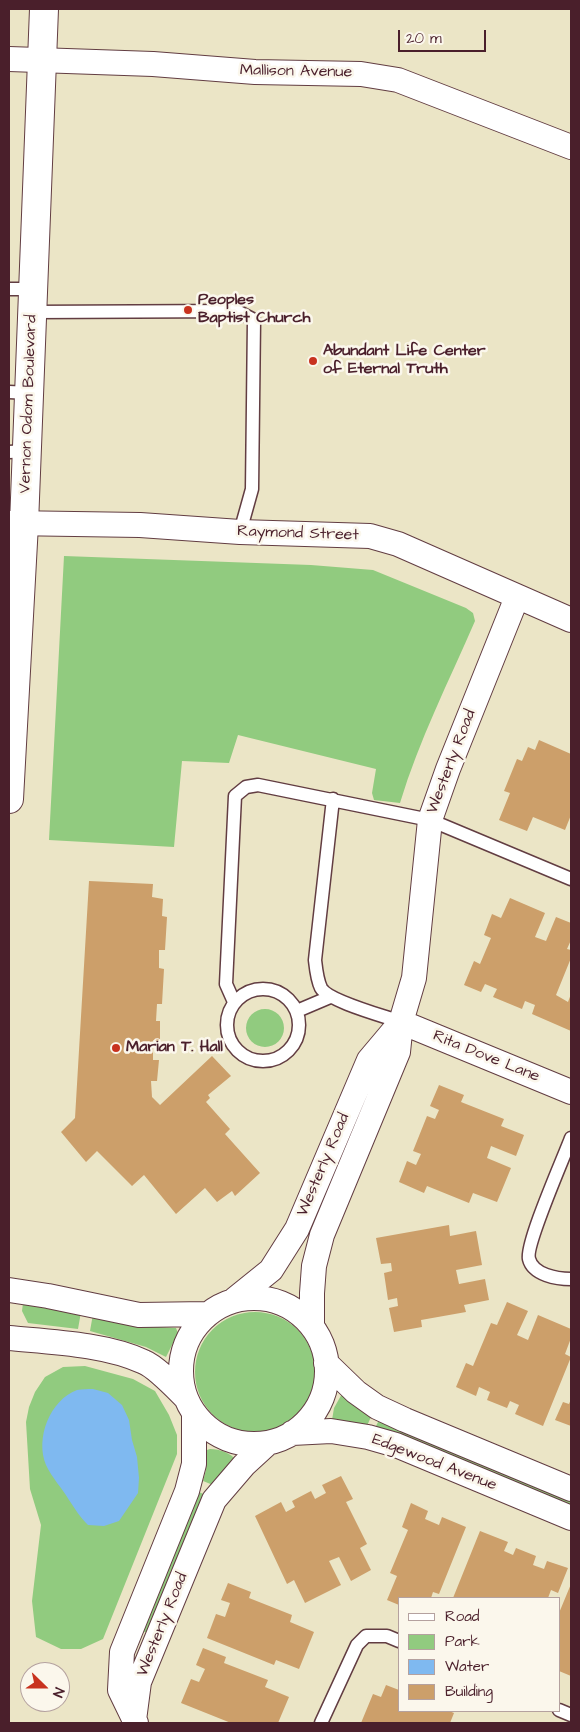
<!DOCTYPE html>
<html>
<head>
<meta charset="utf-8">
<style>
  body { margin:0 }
  #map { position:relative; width:580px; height:1732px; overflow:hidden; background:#ebe5c6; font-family:"Architects Daughter",sans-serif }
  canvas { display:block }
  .frame { position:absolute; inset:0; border:10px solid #4a1f2b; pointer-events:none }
  .legend { position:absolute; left:398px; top:1597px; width:162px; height:115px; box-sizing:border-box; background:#fbf7ec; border:1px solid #b4a19f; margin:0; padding:6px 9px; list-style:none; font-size:15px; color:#4a1f2b }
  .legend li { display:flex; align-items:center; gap:10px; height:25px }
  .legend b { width:25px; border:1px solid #b4a19f }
  .north { position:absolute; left:20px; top:1662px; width:50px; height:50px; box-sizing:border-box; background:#fbf7ec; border:1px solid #b4a19f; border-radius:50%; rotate:112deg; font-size:14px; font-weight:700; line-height:20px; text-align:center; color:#4a1f2b }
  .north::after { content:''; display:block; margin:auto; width:18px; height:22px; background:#c8321e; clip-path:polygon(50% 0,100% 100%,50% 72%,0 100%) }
  .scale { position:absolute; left:398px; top:30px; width:88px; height:22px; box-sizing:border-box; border:2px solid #4a1f2b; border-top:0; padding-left:6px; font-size:15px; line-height:18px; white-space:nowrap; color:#4a1f2b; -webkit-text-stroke:4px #fbf7ec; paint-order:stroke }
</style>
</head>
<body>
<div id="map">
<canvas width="580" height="1732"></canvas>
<div class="frame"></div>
<ul class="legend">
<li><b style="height:6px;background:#fff"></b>Road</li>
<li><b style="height:14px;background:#91cb7f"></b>Park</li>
<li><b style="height:14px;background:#7fb9f0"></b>Water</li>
<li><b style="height:14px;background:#cc9f6a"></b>Building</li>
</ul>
<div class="north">N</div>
<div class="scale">20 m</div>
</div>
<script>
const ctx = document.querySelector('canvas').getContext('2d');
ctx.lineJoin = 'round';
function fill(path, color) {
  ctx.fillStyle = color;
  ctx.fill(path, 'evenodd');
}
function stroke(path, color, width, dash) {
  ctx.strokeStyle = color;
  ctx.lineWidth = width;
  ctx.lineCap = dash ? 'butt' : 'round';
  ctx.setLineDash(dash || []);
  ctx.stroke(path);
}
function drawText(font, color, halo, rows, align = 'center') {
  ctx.font = font + ' "Architects Daughter",sans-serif';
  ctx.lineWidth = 5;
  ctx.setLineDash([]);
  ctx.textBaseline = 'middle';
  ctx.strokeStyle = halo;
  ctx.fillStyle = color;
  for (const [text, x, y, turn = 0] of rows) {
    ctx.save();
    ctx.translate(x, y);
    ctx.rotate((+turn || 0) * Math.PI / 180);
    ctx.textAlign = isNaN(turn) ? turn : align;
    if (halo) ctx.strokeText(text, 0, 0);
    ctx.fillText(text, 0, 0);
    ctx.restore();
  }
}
fill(new Path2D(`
  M64,556l247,9 62,5 93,38 7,5 2,8c-26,60 -56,119 -75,182l-26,-3 -2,-7 4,-24 -138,-34 -9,28 -47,-2 -8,86 -125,-7z
  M246 1028a19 19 0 1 1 38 0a19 19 0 1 1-38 0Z
  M23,1303l58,9 -3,17 -50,-6 -6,-12z
  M195 1372a60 60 0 1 1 120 0a60 60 0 1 1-120 0Z
  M93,1314l66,13 17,1 2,5 -12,24 -20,-10 -56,-16z
  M85,1366l48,13 22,12 14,24 8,20v19l-74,185 -22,10h-20l-25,-12 -4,-36 9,-76 -11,-36 -4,-67 3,-15 6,-15 10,-15 18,-10z
  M343,1392l30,20 -6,14 -11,-3 -24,-3 2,-12z
  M381,1416l190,79v13l-196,-80z
  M210,1449c10,0 21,4 27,12l-19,26 -15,-6 3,-11 1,-20z
  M199,1492l11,5 -57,138 -11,-4z`), '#91cb7f');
fill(new Path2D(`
  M93,1389l15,4 14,12 7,15 3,20 5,17 2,21 -1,15 -19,28 -15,5 -16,-1c-8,-8 -13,-16 -19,-25 -7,-12 -17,-22 -23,-35 -11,-27 4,-65 31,-75 5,-1 11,-1 16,-1z`), '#7fb9f0');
fill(new Path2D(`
  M539,740l32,14v61l-6,15 -32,-13 -6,14 -28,-11 11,-27 -6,-2 13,-32 5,2 6,-14 7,3z
  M89,881l64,3 -1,13 11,2 -1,17 5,1 -2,33h-6v18l5,1 -2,35h-5l-1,17h4v20l-7,-1v20h6l-2,21h-6l1,16 8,8 52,-49 19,20 -23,19 2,3 -4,4 24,27 -5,5 35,39 -25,23 -3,-5 -15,11 -12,-14 -29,26 -32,-39 -12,11 -35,-35 -11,11 -25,-30 14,-14z
  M510,898l35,15 -10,24 11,4 10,-24 15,6v17l-4,9 4,1v8l-15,37 12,7 3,-8v37l-39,-17 3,-9 -10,-4 -3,8 -29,-12 4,-8 -12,-5 -4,8 -17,-7 10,-24 6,3 11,-26 -7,-3 8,-21 9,4z
  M439,1085l25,10 -3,7 43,17 -3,7 23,9 -8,21 -25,-10 -4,12 24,10 -14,34 -24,-9 -4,10 -42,-17 -3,7 -25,-11 8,-21 9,4 5,-11 -8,-3 14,-35 8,3 4,-9 -9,-4z
  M449,1225l1,11 26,-5 6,34 -26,5 3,14 26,-5 4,21 -25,5 2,7 -45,8 1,7 -28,5 -5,-24 9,-2 -1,-8 -9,2 -4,-27 8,-2 -1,-8 -10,1 -5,-26z
  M507,1302l21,9 -11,24 11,5 10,-25 33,14v9l-6,16 6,3 -28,69 -28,-12 4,-9 -9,-4 -3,7 -20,-8 3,-8 -11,-5 -3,9 -20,-9 10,-24 7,3 18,-43 6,2z
  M571,1399v27l-16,-6 8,-18 6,2z
  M341,1476l12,23 -7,3 21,42 -7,4 11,22 -20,11 -12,-24 -10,4 12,24 -36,18 -11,-23 -7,4 -32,-68 26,-14 5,10 9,-5 -3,-6 19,-10 4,8 11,-6 -4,-8z
  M411,1503l17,8 -3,8 14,6 3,-8 24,10 -27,67 -6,-2 -2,6h-32v7l-12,-5 10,-24 -7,-3 18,-43 -6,-3z
  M480,1531l28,11 -4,9 9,4 3,-7 20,8 -3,9 11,4 3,-8 21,7 -10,25 -7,-3 -3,8h-95z
  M228,1583l23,9 -2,6 43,17 -2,7 24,10 -15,37 -23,-9 -2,5 -67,-27 9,-24 9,3 5,-14 -9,-3z
  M571,1584v92l-12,-5v-58z
  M203,1648l23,9 -2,6 44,17 -3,7 24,10 -11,26h-47l-50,-20 10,-24 8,3 6,-13 -9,-4z
  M386,1685l13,5v21h50l5,2 -4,10h-89l12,-29 8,3z`), '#cc9f6a');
const service = new Path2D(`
  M9,289h24
  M32,312l205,-1 17,9 -2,169 -12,43
  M9,392l20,1
  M9,452l18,-1
  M333,799l-18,161c1,9 2,20 6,28 7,13 63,28 80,34
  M227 1025a36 36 0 1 1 72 0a36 36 0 1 1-72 0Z
  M234,1002l-8,-18 9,-188 11,-9 12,-2 172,35 141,59
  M297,1011l33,-14
  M571,1138c-7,19 -46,107 -42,121 4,16 28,20 42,20
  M559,1710l12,5
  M321,1723l36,-78 9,-9h21l12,5`);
const minor = new Path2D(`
  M9,59l144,5 102,8 106,2 37,6 173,67
  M9,523l131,2 100,7 130,4 28,8 173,76
  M401,1022l170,70
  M9,1290l39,6 91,19 68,-1
  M181 1371a73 73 0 1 1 146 0a73 73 0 1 1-146 0Z
  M235,1299l36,-29 26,-41 72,-169 32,-38
  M312,1326v-33l2,-27 8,-31 76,-183 3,-30 13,-44 16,-158 18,-51 69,-172
  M9,1338c42,4 97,6 135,24 12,5 31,25 41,35
  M326,1363l30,29 21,15 28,13 166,69
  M292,1433l39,-2 37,6 28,8 175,73
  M134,1720l5,-38 75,-182 30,-35 24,-22
  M136,1723l-16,-33 2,-38 65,-161 7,-27v-51`);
const secondary = new Path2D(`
  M9,799l15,-275 20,-515`);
stroke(service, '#623d42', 15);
stroke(minor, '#623d42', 26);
stroke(secondary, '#623d42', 30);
stroke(service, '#fff', 12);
stroke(minor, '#fff', 24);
stroke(secondary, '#fff', 28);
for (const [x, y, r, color] of [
  [188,310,5,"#c8321e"],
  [313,361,5,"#c8321e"],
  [116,1048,5,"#c8321e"]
]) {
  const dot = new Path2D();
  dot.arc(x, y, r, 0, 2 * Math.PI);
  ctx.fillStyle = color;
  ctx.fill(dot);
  stroke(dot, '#fbf7ec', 2);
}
drawText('16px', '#4a1f2b', '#fbf7ec', [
  ["Mallison Avenue",296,72,1],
  ["Vernon Odom Boulevard",29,404,-88],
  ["Raymond Street",298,534,2],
  ["Westerly Road",452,762,-69],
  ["Rita Dove Lane",486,1057,22],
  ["Westerly Road",324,1165,-67],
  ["Edgewood Avenue",434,1463,21],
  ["Westerly Road",163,1625,-68]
]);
drawText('bold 16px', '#4a1f2b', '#fbf7ec', [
  ["Peoples",198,301],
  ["Baptist Church",198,319],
  ["Abundant Life Center",323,352],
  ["of Eternal Truth",323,370],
  ["Marian T. Hall",126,1048]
], 'left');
</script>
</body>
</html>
